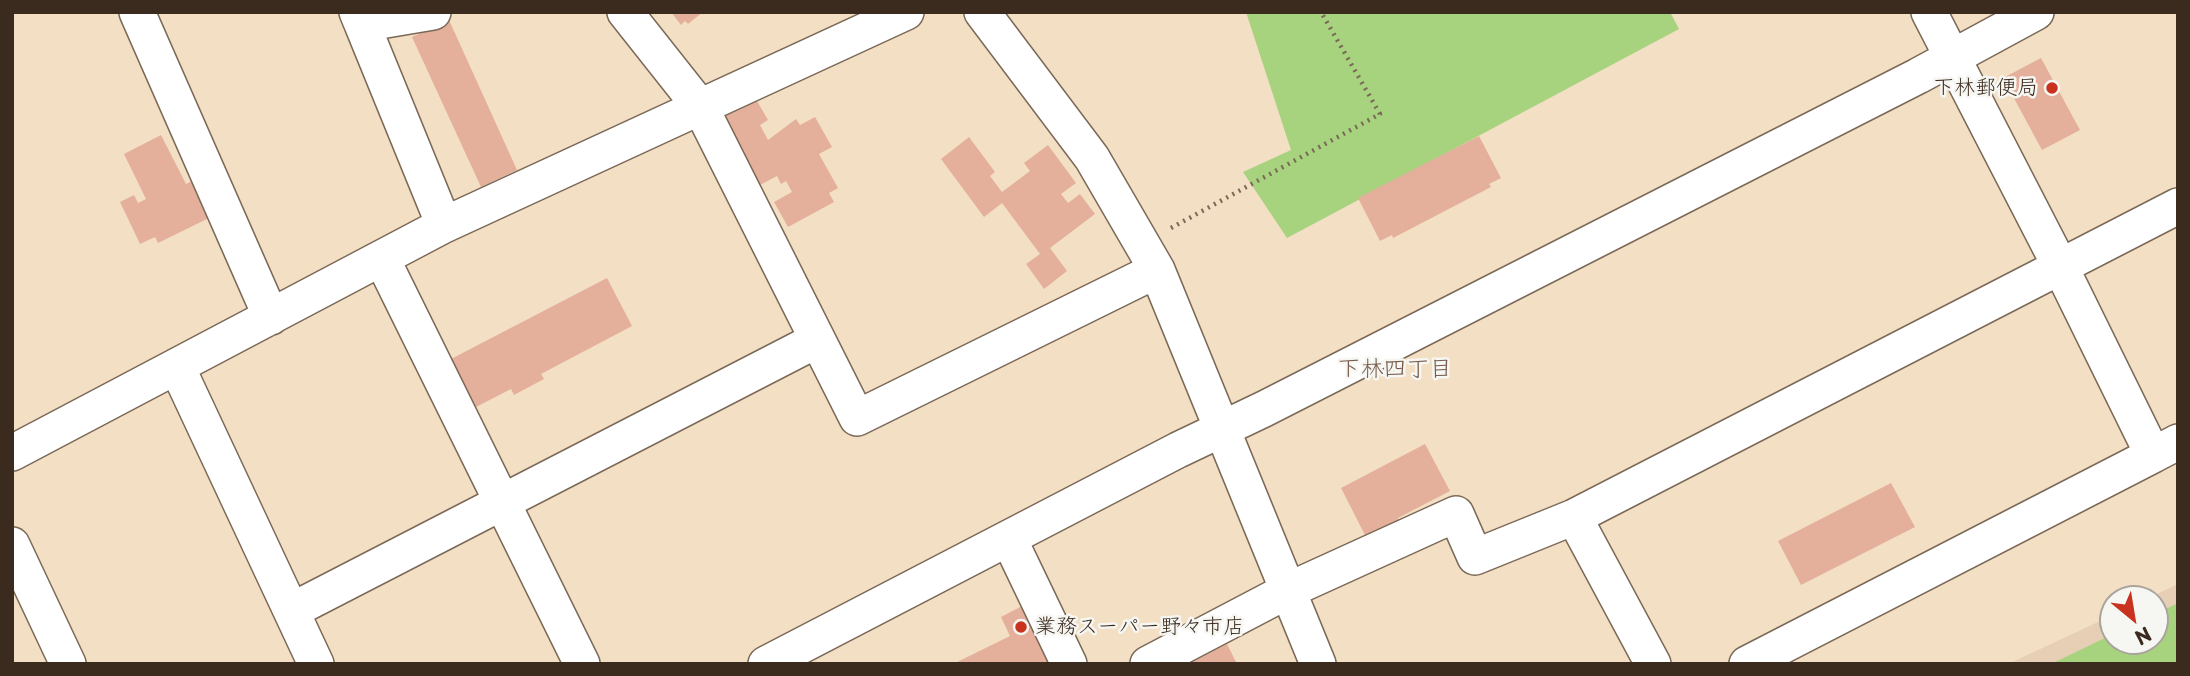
<!DOCTYPE html>
<html>
<head>
<meta charset="utf-8">
<style>
  body { margin:0 }
  #map { position:relative; width:2190px; height:676px; overflow:hidden; background:#f3dfc4; font-family:"Playpen Sans",sans-serif }
  canvas { display:block }
  .frame { position:absolute; inset:0; border:14px solid #3b2a1e; pointer-events:none }
  .north { position:absolute; left:2099px; top:585px; width:70px; height:70px; box-sizing:border-box; background:#f6f6f2; border:2px solid #aba49d; border-radius:50%; rotate:150deg; font-size:19px; font-weight:700; line-height:28px; text-align:center; color:#3b2a1e }
  .north::after { content:''; display:block; margin:auto; width:24px; height:32px; background:#c8321e; clip-path:polygon(50% 0,100% 100%,50% 72%,0 100%) }
</style>
</head>
<body>
<div id="map">
<canvas width="2190" height="676"></canvas>
<div class="frame"></div>
<div class="north">N</div>
</div>
<script>
const ctx = document.querySelector('canvas').getContext('2d');
ctx.lineJoin = 'round';
function fill(path, color) {
  ctx.fillStyle = color;
  ctx.fill(path, 'evenodd');
}
function stroke(path, color, width, dash) {
  ctx.strokeStyle = color;
  ctx.lineWidth = width;
  ctx.lineCap = dash ? 'butt' : 'round';
  ctx.setLineDash(dash || []);
  ctx.stroke(path);
}
function drawText(font, color, halo, rows, align = 'center') {
  ctx.font = font + ' "Playpen Sans","Klee One",sans-serif';
  ctx.lineWidth = 5;
  ctx.setLineDash([]);
  ctx.textBaseline = 'middle';
  ctx.strokeStyle = halo;
  ctx.fillStyle = color;
  for (const [text, x, y, turn = 0] of rows) {
    ctx.save();
    ctx.translate(x, y);
    ctx.rotate((+turn || 0) * Math.PI / 180);
    ctx.textAlign = isNaN(turn) ? turn : align;
    if (halo) ctx.strokeText(text, 0, 0);
    ctx.fillText(text, 0, 0);
    ctx.restore();
  }
}
fill(new Path2D(`
  M2178,584v80h-170l105,-49v26h42v-42h-9z`), '#e7cfb5');
fill(new Path2D(`
  M1246,12h424l9,17 -392,209 -44,-66 48,-22z
  M2178,603v61h-127l62,-30v7h42v-27z`), '#a7d37f');
fill(new Path2D(`
  M671,12h32l-15,12 -3,-3 -4,4z
  M449,20l68,150 -36,17 -69,-150z
  M2041,58l39,72 -38,20 -39,-72z
  M753,94l15,26 -8,5 8,15 28,-21 4,6 15,-8 17,30 -13,7 19,34 -9,5 5,9 -46,25 -14,-25 18,-10 -6,-11 -5,3 -4,-8 -17,9 -40,-73z
  M161,135l25,49 8,-4 17,37 -53,26 -3,-6 -15,7 -20,-42 14,-7 4,8 8,-4 -22,-45z
  M1479,136l22,42 -12,6 2,3 -98,51 -1,-3 -12,6 -22,-43z
  M969,137l26,35 -5,4 12,16 28,-21 -6,-8 24,-18 28,38 -15,11 7,9 12,-9 15,20 -45,34 17,23 -23,18 -18,-25 14,-10 -38,-51 -18,14 -43,-58z
  M607,278l25,48 -91,48 3,5 -30,16 -3,-6 -35,18 -25,-48z
  M1425,444l25,47 -52,27 3,6 -22,12 -3,-6 -11,5 -24,-47z
  M1891,483l24,44 -114,58 -23,-44z
  M1026,604l30,60h-103l57,-28 -9,-19z
  M1227,644l10,20h-48z`), '#e4b09c');
const minor = new Path2D(`
  M137,12l134,305
  M357,12l5,12 71,-12
  M625,12l76,96 156,310 300,-148
  M982,12l110,146 65,112 161,394
  M1929,12l131,254 93,189 25,-13
  M362,24l82,201
  M382,259l200,405
  M177,367l139,297
  M12,453l432,-228 462,-213
  M1009,539l60,125
  M12,545l56,119
  M293,610l524,-270
  M766,664l412,-214 86,-41 654,-333 118,-64
  M1148,664l141,-74 167,-76 19,43 99,-40
  M1653,664l-79,-147 604,-311
  M1747,664l406,-209`);
stroke(minor, '#7b6958', 38);
stroke(new Path2D(`
  M1171,228l209,-114 -59,-102`), '#7b6958', 4.5, [2, 5]);
stroke(minor, '#fff', 35);
for (const [x, y, r, color] of [
  [2052,88,7,"#c8321e"],
  [1021,627,7,"#c8321e"]
]) {
  const dot = new Path2D();
  dot.arc(x, y, r, 0, 2 * Math.PI);
  ctx.fillStyle = color;
  ctx.fill(dot);
  stroke(dot, '#f6f6f2', 2.5);
}
drawText('21px', '#3b2a1e', '#f6f6f2', [
  ["下林郵便局",2038,88],
  ["業務スーパー野々市店",1035,627,"left"]
], 'right');
drawText('23px', '#76594a', '#f6f6f2', [
  ["下林四丁目",1395,370]
]);
</script>
</body>
</html>
